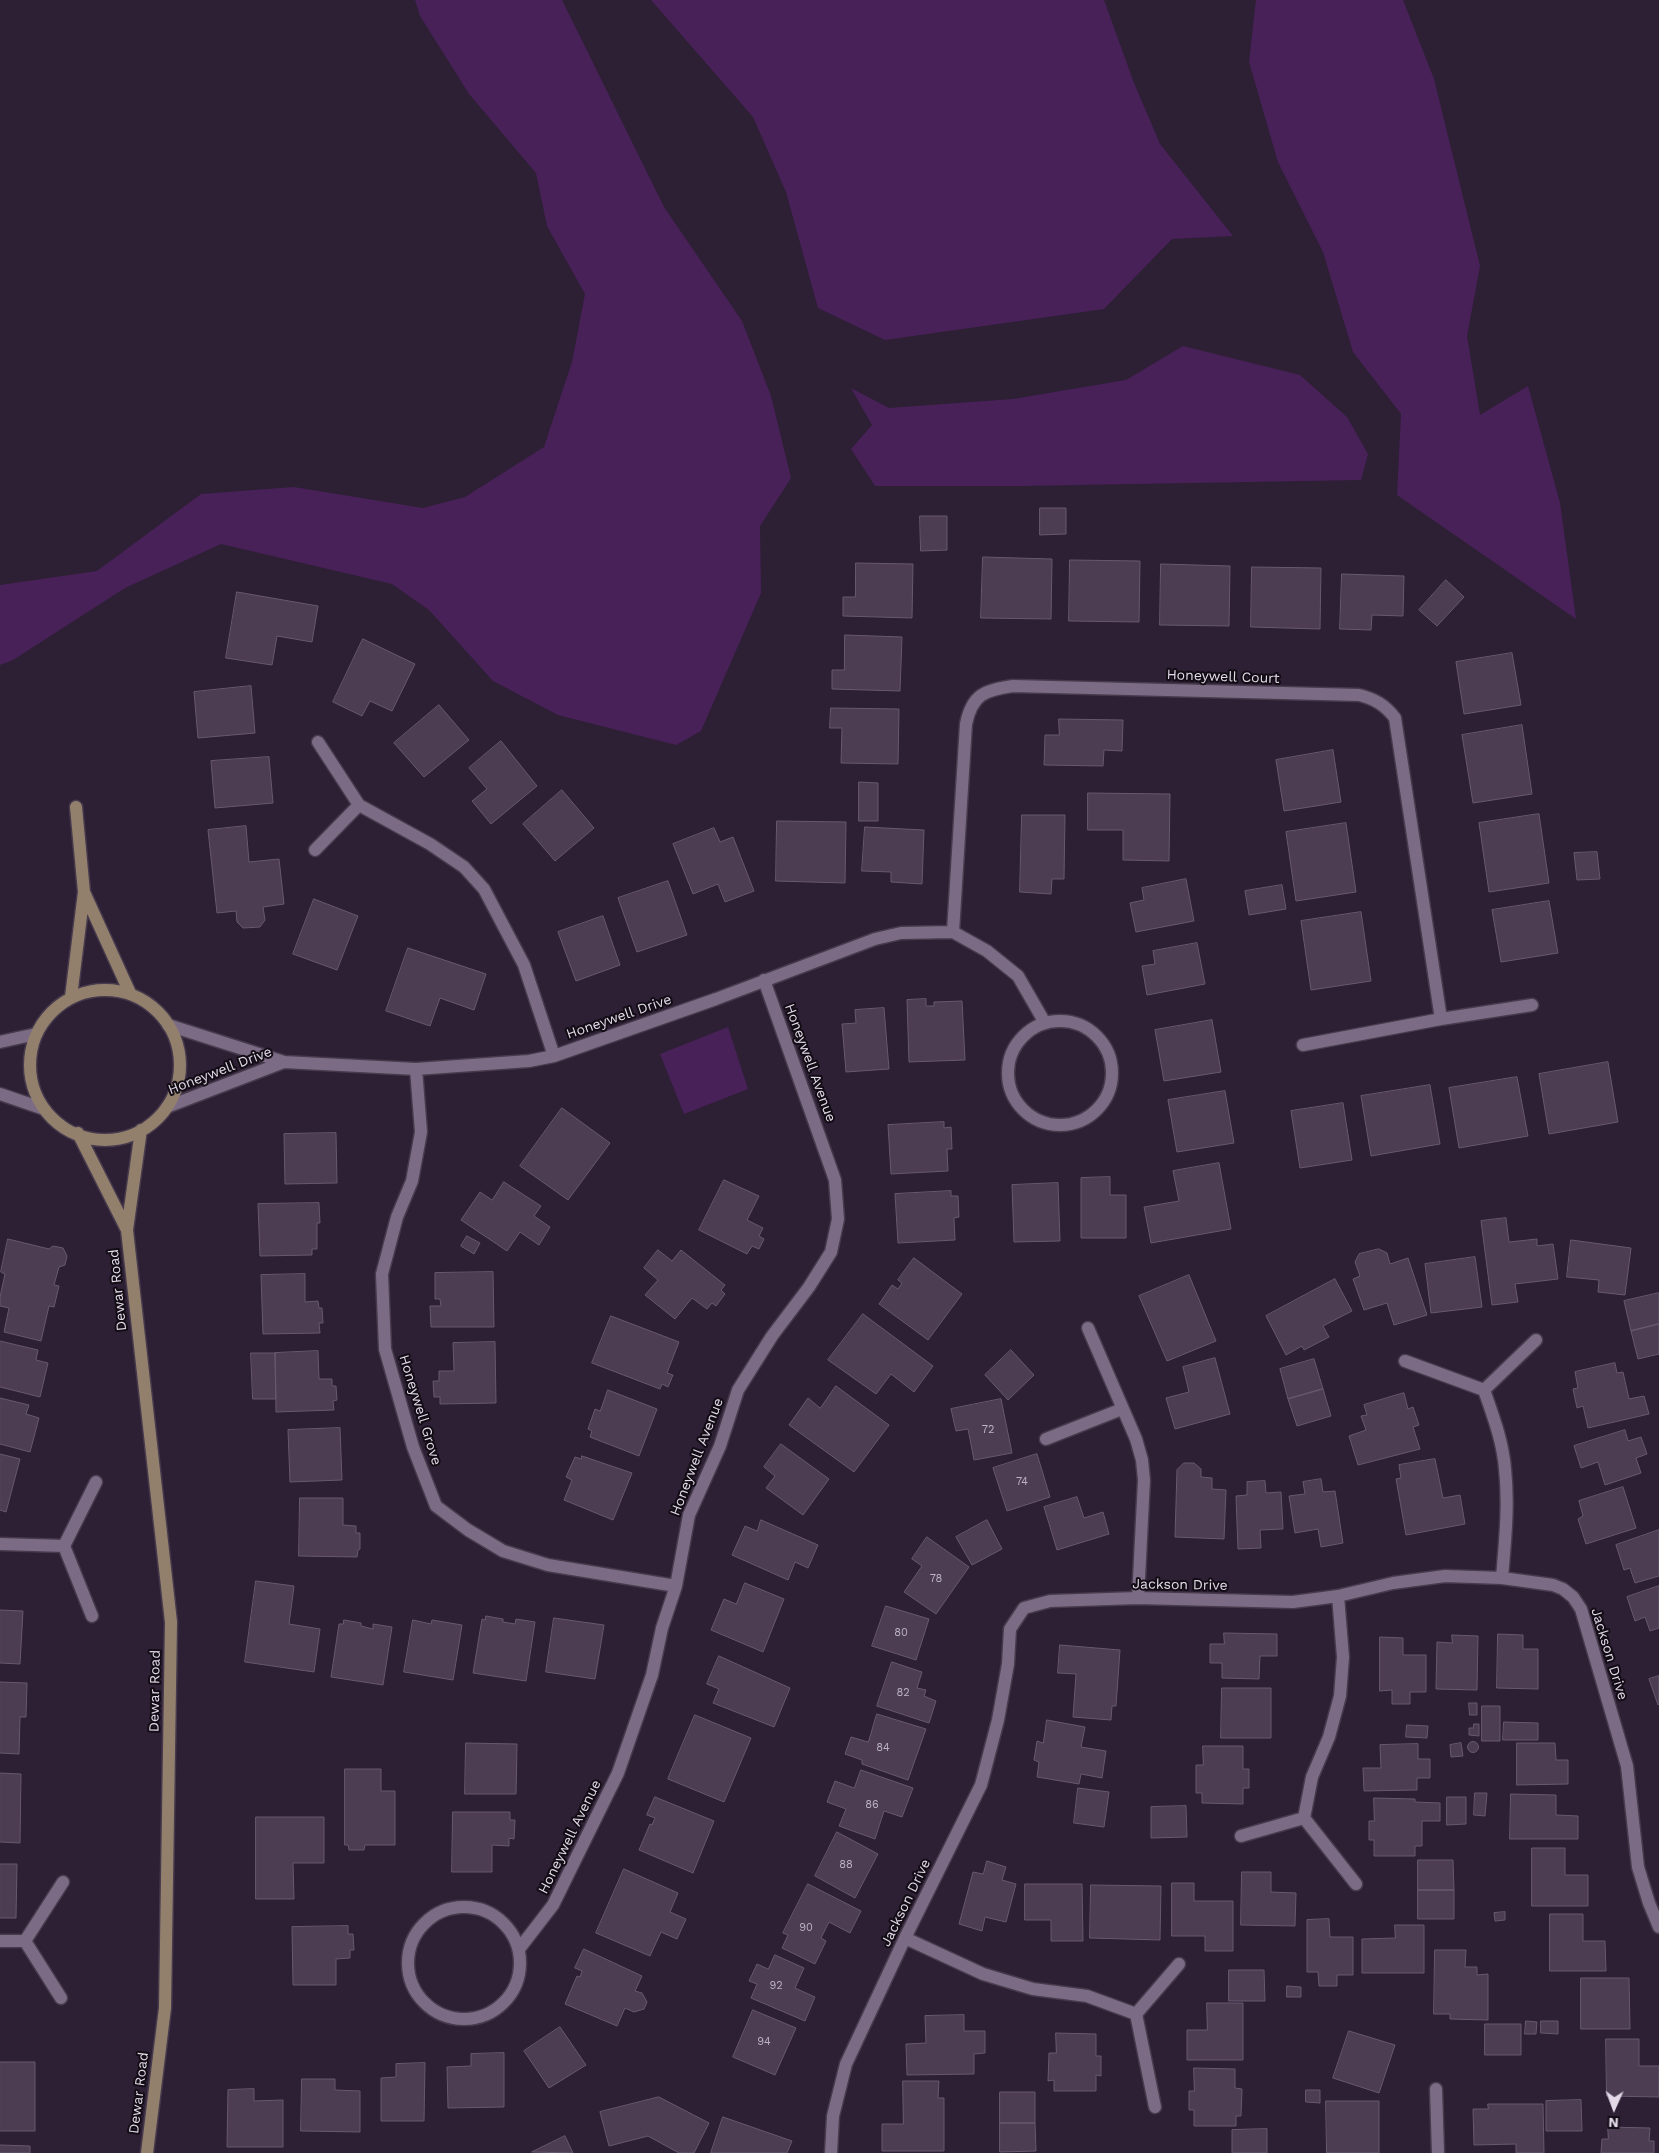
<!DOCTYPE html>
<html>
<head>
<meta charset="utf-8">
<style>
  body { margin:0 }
  #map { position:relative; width:1659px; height:2153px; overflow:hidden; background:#2d1f34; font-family:"Work Sans",sans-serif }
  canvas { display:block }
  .north { position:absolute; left:1589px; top:2083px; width:50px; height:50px; -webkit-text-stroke:4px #120c15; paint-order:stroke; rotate:182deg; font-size:14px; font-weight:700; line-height:20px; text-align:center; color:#e3dae8 }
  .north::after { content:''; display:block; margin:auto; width:18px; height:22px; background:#e3dae8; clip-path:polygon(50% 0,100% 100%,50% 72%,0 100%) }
</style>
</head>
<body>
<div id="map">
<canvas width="1659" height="2153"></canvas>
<div class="north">N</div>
</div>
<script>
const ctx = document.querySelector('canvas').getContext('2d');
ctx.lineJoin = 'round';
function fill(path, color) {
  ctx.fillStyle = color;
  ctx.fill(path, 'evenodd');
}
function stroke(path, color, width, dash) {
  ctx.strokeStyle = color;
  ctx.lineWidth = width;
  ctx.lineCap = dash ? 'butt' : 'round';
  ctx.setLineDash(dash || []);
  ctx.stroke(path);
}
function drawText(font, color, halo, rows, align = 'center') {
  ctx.font = font + ' "Work Sans",sans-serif';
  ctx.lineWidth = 4;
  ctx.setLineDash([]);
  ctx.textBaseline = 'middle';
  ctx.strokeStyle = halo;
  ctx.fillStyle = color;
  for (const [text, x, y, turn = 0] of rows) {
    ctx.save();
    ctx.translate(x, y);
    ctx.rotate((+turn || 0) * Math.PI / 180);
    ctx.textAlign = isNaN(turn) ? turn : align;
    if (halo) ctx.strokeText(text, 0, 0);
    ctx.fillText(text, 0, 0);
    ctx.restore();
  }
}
fill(new Path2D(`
  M415,0h147l102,207 78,114 29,75 20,82 -31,48 1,67 -60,138 -25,14 -118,-30 -65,-34 -64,-71 -37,-26 -171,-40 -96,44 -112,72 -13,5v-80l97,-14 104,-77 93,-7 129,21 42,-11 79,-50 28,-85 13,-68 -38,-68 -11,-53 -67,-79 -49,-78z
  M651,0h453l30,83 26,61 73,92 -61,3 -68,70 -219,31 -67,-32 -32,-116 -33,-75z
  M1256,0h147l31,79 46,187 -13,70 13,79 48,-29 32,117 16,116 -179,-124 4,-81 -48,-62 -30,-100 -45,-90 -29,-100z
  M1183,346l117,29 47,42 21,37 -7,26 -340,6h-146l-24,-37 21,-24 -21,-37 38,20 124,-9 113,-19z
  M728,1027l20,62 -64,25 -24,-60z`), '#482159');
const building = new Path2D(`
  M1040,508h26v26l-26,1z
  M920,516h27v34l-26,1z
  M983,557l69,2 -1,60 -70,-1z
  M1070,560l70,1 -1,61 -70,-1z
  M856,563l57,1 -1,54 -69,-2v-19h12z
  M1161,564l69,2 -1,60 -69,-1z
  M1252,567l69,1 -1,61 -69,-2z
  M1342,574l62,2 -1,40 -31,-1 -1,15 -31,-1z
  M1446,580l18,17 -27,29 -18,-16z
  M237,592l81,14 -6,36 -35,-6 -5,29 -46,-7z
  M845,635l57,2 -2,54 -68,-2v-19h12z
  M363,639l52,25 -23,47 -22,-10 -8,15 -29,-14z
  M1512,653l9,52 -57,9 -8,-52z
  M251,686l4,47 -57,5 -4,-46z
  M439,705l30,35 -45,37 -30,-34z
  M831,708l68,1 -1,55 -57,-1 1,-35h-12z
  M1059,719l64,1 -1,31 -18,-1 -1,16 -59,-1 1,-30h14z
  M1522,725l10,69 -59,9 -11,-68z
  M501,741l36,45 -46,38 -19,-23 15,-12 -18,-21z
  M1333,750l8,52 -57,9 -8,-51z
  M269,757l4,46 -58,5 -4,-47z
  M859,782l19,1v38h-19z
  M562,790l32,38 -39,33 -32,-37z
  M1088,793l82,1 -1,67 -46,-1v-30h-35z
  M1539,814l10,69 -60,9 -10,-69z
  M1022,815h43l-1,64h-12l-1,15 -31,-2z
  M777,821l69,1 -1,61 -69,-2z
  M1346,823l10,69 -60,9 -10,-69z
  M246,826l3,36 30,-3 5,45 -21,3 2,13 -5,7 -17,1 -6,-6 -1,-11 -19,2 -9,-83z
  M865,827l59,3 -2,54 -31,-2v-10l-29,-1z
  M714,828l6,14 13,-5 21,54 -29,11 -7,-18 -25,10 -20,-50z
  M1597,852l3,27 -23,1 -3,-27z
  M1186,879l8,42 -58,11 -6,-29 14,-3 -2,-12z
  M668,881l19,54 -50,17 -19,-54z
  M1282,885l4,24 -37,6 -4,-24z
  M314,899l44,17 -21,54 -44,-16z
  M1549,901l9,52 -57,9 -9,-52z
  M1361,912l10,69 -60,9 -10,-69z
  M603,916l17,49 -44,16 -18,-49z
  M1197,943l8,41 -58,11 -5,-29 13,-2 -2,-13z
  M408,948l78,26 -12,36 -34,-12 -10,28 -44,-15z
  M926,999v7h8v-4l28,-1 3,59 -56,2 -2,-62z
  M884,1008l5,61 -43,3 -4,-48 14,-1 -1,-13z
  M1212,1020l9,52 -57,9 -9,-51z
  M1608,1062l10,60 -69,12 -10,-60z
  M1517,1077l11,59 -69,12 -10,-60z
  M1430,1085l10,59 -69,12 -10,-60z
  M1225,1091l9,52 -57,9 -9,-52z
  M1343,1103l9,57 -52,8 -9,-57z
  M562,1108l48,35 -42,57 -48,-34z
  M944,1122v6l7,-1 1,22h-5l1,22 -57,3 -3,-49z
  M336,1133l1,50 -52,1 -1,-50z
  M1219,1163l12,66 -80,14 -7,-36 35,-6 -6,-30z
  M1110,1177v18h16v43h-45v-60z
  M724,1180l35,16 -12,24 16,8 -4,8 5,3 -5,10 -7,-3 -5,8 -48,-24z
  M504,1182l37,24 -7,10 16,11 -11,18 -19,-13 -13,19 -46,-31 19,-28 12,8z
  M1058,1183l2,58 -46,1 -2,-57z
  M951,1191v5h7l1,21 -5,1 1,22 -57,3 -3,-49z
  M319,1203l1,20h-3v26h-5v6l-52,1 -2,-52z
  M1506,1218l3,24 28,-3v7l16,-2 5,35 -43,5 3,18 -26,3 -11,-84z
  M467,1236l13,7 -6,11 -13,-8z
  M8,1239l41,10 4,-3 10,2 4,8 -2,9 -6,2 -5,18 5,1 -5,21 -5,-1 -8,35 -37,-9 5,-24 -9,-2v-9l5,-23 -4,-2z
  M1571,1240l60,8 -6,47 -27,-3 1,-12 -32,-3z
  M1379,1249l8,4 3,11 18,-6 19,57 -33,10 -7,-22 -23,7 -11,-31 7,-3 -5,-14 4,-8z
  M658,1250l14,11 9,-11 44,35 -4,5 4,4 -9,12 -4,-3 -5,6 -15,-11 -17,21 -30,-24 13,-15 -14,-12z
  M1475,1257l7,50 -51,6 -6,-49z
  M914,1258l48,36 -34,46 -49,-36 13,-19 6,4 4,-6 -4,-3z
  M493,1272l1,55h-63l-1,-21h11l-1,-7h-5v-26z
  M305,1274v28l13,-1 1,7h3l1,15h-4l1,10 -57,1 -2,-59z
  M1189,1275l27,66 -49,20 -28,-65z
  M1335,1279l17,32 -29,15 6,11 -25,13 -2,-4 -16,9 -20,-39z
  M1659,1293v31l-28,7 -7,-30z
  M863,1314l70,52 -19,26 -23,-18 -15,20 -48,-34z
  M611,1316l68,26 -12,31 6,2 -5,12 -6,-3 -2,5 -68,-26z
  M1659,1324v30l-21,5 -7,-28z
  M0,1341l38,9 -2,10 12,3 -8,34 -40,-10z
  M495,1342l1,61 -56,1v-7h-6l-1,-16h6v-10h15l-1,-28z
  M1011,1350l23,25 -26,25 -23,-25z
  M318,1351l1,28h13v7h4l1,14 -4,1 1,9 -58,2 -1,-59z
  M251,1353h24l1,46h-23z
  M1215,1358l15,56 -55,15 -9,-31 23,-6 -6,-25z
  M1314,1359l9,30 -35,10 -8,-30z
  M1615,1363l2,10 6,-1 6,27 15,-3 5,18 -61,14 -5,-22 -6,2 -4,-19 5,-1 -3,-16z
  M836,1386l53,39 -35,47 -65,-47 19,-27 12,10z
  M1323,1389l8,27 -34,10 -9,-27z
  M608,1390l49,19 -18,47 -49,-19 2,-6 -4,-2 7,-20 5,2z
  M1404,1393l4,16 5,-2 6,18 -6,2 7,22 -62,16 -9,-29 17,-6 -5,-14 6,-1 -3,-10z
  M0,1398l29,7 -3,9 13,4 -9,34 -30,-8z
  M1001,1399l11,54 -38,7 -6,-31 -12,2 -5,-22z
  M340,1428l2,52 -52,2 -2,-52z
  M1625,1430l3,11 13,-4 6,17 -11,4 5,15 -36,12 -7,-23 -17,6 -7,-22z
  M781,1444l48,35 -26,36 -37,-27 9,-12 -11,-9z
  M0,1454l20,5 -14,53 -6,-2z
  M1037,1454l13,43 -43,14 -14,-43z
  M582,1456l50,17 -19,47 -49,-20 8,-20 -6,-3 9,-20 6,2z
  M1435,1459l8,39 17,-3 5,29 -59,11 -10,-56 5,-1 -2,-13z
  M1184,1463h10l7,6v8l11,1v11l14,1 -2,49 -49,-2 2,-67z
  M1321,1479l2,13 12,-1 8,52 -22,4 -3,-18 -23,4 -6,-37 16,-2 -2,-12z
  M1265,1481l1,12 15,-1 2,37 -23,1 1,18 -23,1 -2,-53 11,-1v-13z
  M1623,1487l13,41 -50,16 -8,-25 5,-3 -4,-15z
  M1077,1497l7,21 19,-6 6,22 -52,16 -13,-43z
  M300,1498h43v27l13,1v7h4v16l-2,1 -1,7 -58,-1z
  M761,1520l57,25 -10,23 -13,-6 -7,18 -56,-25 13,-29 12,5z
  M987,1520l15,29 -30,16 -16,-28z
  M1659,1530v46l-24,7 -5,-15 -6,2 -8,-25z
  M927,1537l42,30 -33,47 -32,-22 18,-26 -10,-7z
  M256,1581l38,5 -5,38 31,5 -6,43 -69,-10z
  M745,1583l39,16 -21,53 -52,-22 13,-31 12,5z
  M1659,1586v42l-9,3 -5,-14 -10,4 -8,-24z
  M886,1606l43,13 -13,41 -44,-14z
  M0,1610l23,1 -3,53 -20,-1z
  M486,1616l17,3v3l12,2 1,-5 19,3 -9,59 -53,-8 9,-54 3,1z
  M554,1618l50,7 -9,54 -49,-7z
  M344,1620l17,3v3l12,3v-5l19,3 -9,58 -52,-8 8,-53h4z
  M413,1620l18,4 1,-4 30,5 -9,55 -49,-8z
  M1224,1633l53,1v22h-17l-1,23 -37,-1v-15h-12v-19h14z
  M1498,1634l25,1v14h15v40l-41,-1z
  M1452,1635l26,1 -1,54 -41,-1 1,-47 15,1z
  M1380,1637l23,1v17h23v37h-16v12h-18v-14l-12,1z
  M1060,1645l60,5 -4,56h-4l-1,14 -38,-3 3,-43 -18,-1z
  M719,1656l71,32 -16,39 -61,-24 6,-14 -12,-5z
  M892,1662l30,10 -5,16 9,2 -2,6 12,5 -7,22 -52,-17z
  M1659,1676v28l-1,1 -9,-26z
  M0,1682l27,1 -1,34h-6l-1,37 -19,-1z
  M1222,1688h49v50h-50z
  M1469,1703h8v12h-7z
  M1482,1706h18v35h-18z
  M877,1714l49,15 -18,51 -46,-16v-4l-17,-6 6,-17 17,5z
  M695,1715l56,23 -27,64 -56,-23z
  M1047,1720l38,7 -4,20 25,4 -4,27 -21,-4 -2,10 -42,-7 2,-15 -5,-2 3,-19 6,2z
  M1504,1722l34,1v17h-35z
  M1474,1724h5v12l-10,-1v-7h4z
  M1407,1725l21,1 -1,12 -21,-1z
  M1467.5 1747a5.5 5.5 0 1 1 11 0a5.5 5.5 0 1 1-11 0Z
  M466,1743l51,1 -1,50h-51z
  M1461,1743l2,13 -12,1 -1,-12z
  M1517,1743h38l1,17h12v24l-51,1z
  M1418,1744v15h12v19h-13v12l-53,1 -1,-23h18l-1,-23z
  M1203,1746h40v23h6v19h-6v16l-41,-1v-10h-6v-28h7z
  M345,1769h36v22h14v54h-30l-1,5h-15l-1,-5h-3z
  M861,1770l52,18 -11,29 -18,-6 -9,28 -36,-13 7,-17 -19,-7 8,-21 19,7z
  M0,1773l21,1 -1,69 -20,-1z
  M1078,1788l31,4 -5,35 -30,-4z
  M1475,1793h12l-2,23 -11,-1z
  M1511,1794l45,1v20l22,1v23h-68z
  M655,1797l59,24 -21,52 -54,-23 11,-26 2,1 3,-7 -8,-3z
  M1447,1797h19v27l-19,1z
  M1374,1798l41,1v3l25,1v18h-18v25h-7v10h-41v-16h-5v-19h5z
  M1186,1806l1,31 -36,1v-31z
  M453,1812h57v8h5l-1,19 -5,-1v8l-17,-1v27h-40z
  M256,1817h68v46h-31l1,36h-38z
  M837,1832l41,22 -23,44 -40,-22z
  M1532,1848h33v27h23v31h-56z
  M1418,1860h35l1,30h-36z
  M987,1861l19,6 -4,13 14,4 -10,38 -21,-5 -3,14 -23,-7 14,-52 10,2z
  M0,1864h17l-1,54h-16z
  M624,1869l54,24 -8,19 16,7 -9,20 -16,-7 -11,24 -54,-23z
  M1242,1872h29v20l25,1 -1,33 -54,-1z
  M1172,1883h22v18h39v50h-28v-15h-33z
  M808,1884l53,27 -11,22 -21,-11 -8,16 5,3 -11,23 -33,-16 6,-13 -5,-2z
  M1025,1884h57l1,57h-32v-21h-26z
  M1091,1885l70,1 -1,54 -70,-2z
  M1418,1890h36v29h-36z
  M1505,1912v8l-10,1 -1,-8z
  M1550,1914h33v27h22l1,30h-56z
  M1329,1919l1,18h23v38h-16v11h-18l-1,-14h-11v-52z
  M1395,1925h29v48h-62v-34l33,-1z
  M348,1926v8h5l1,16h-4v8l-14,1v26h-43l-1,-58z
  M584,1949l58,27 -7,15 7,2 5,9 -3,7 -10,3 -9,-4 -8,18 -52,-22 12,-28 3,1 2,-6 -7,-3z
  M1435,1950h31l-1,17h12v8l11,-1v46l-38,-1v-5h-16z
  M775,1955l29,13 -9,20 20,9 -10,24 -54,-23 6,-14 -8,-3 8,-17 11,5z
  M1229,1970h35l1,31h-36z
  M1581,1978h48l1,51h-49z
  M1287,1986l14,1v10h-14z
  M1207,2003h36v57h-56v-30h20z
  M753,2010l43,18 -21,47 -42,-18z
  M964,2015v16h21v22l-11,1v20l-67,1 -1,-31 20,-1 -1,-27z
  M1526,2021l11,1 -1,12h-11z
  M1541,2021h17v13l-17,-1z
  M1485,2024h36v31h-36z
  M560,2027l26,38 -37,23 -25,-37z
  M1349,2031l46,14 -16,48 -46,-15z
  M1056,2033l40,1v22h5v20l-5,-1v16h-42v-11l-6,1 1,-28h7z
  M1606,2039h33v27h20v31l-52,-1z
  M504,2053v54l-56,1 -1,-41 24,-1v-12z
  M0,2062h35v69h-35z
  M425,2063l-1,58h-43v-43l15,-1v-13z
  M1194,2068l41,1v19l7,1 -1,27h-5v10h-42v-16h-5v-19h5z
  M302,2079h33v11l25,1v41l-59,-1z
  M903,2081h36l-1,17h6v53h-62v-27h21z
  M254,2089v12l29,-1v47h-56l1,-57z
  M1306,2090h14v13l-14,-1z
  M1000,2092h35v31h-35z
  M659,2097l50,26 -15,30h-15l-31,-17 -39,10 -9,-34z
  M1581,2100l1,31h-36v-30z
  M1326,2101h53v52h-52z
  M1488,2104h55l1,49h-28v-9l-42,1 -1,-36h15z
  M723,2117l69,24 -5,12h-76z
  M1000,2123h35l1,28 -36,1z
  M1608,2127l42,1 -1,13h5v12h-53l1,-14h6z
  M1267,2129v24h-35v-23z
  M565,2136l8,17 -41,-1z
  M0,2145l30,1v7h-30z`);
fill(building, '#4c3d53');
stroke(building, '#685870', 1);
const street = new Path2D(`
  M318,742l41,63 71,39 34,23 20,22 40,76 30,91
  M315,850l44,-45
  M953,932l13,-208c6,-29 18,-34 47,-38l346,9c16,4 26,10 36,23l46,301
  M1008 1073a52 52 0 1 1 104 0a52 52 0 1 1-104 0Z
  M168,1025l116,37 132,7 113,-8 25,-5 162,-57 159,-60 26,-6 52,-1 34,19 31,25 27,47
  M0,1042l36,-8
  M1303,1045l138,-26 91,-14
  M416,1069l5,63 -9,49 -15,36 -15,57 3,75 28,98 23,59 32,24 35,21 45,14 128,21
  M0,1094l44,15
  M167,1107l117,-45
  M1088,1328l48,111 6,21 2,20 -6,118
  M1405,1361l79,29c9,26 19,52 21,79 4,36 0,73 -3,109
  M1484,1390l52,-50
  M1046,1439l76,-30
  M0,1544l64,2
  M1338,1596l5,61 -3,39 -11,41 -17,40 -8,41 52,66
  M92,1616l-28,-70 32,-64
  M1241,1836l63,-18
  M408 1963a56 56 0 1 1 112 0a56 56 0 1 1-112 0Z
  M905,1938l78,36 50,15 54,7 49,18 19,93
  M0,1941h25
  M519,1949l34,-44 65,-132 34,-98 10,-47 14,-42 13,-71 31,-69 18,-56 34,-54 37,-49 22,-35 7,-33 -3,-39 -71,-200
  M61,1998l-36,-57 38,-59
  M1136,2014l43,-50
  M1436,2089l2,64
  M831,2153l2,-37 13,-52 59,-126 76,-153 17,-65 10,-56 2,-35 14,-21 26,-7 88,-3 155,4 45,-6 55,-13 52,-7 57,2 51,7 10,4 10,8 8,12 46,157 11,101 11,36 10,24`);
const secondary = new Path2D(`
  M84,892l46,101
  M30 1065a75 75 0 1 1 150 0a75 75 0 1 1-150 0Z
  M71,997l13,-105 -8,-85
  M141,1130l-14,100 44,392 -6,386 -18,145
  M78,1133l49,97`);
stroke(street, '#463a4c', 15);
stroke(secondary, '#463a4c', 15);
stroke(street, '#7c6b84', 12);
stroke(secondary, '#92806d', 12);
drawText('11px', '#bdb3c3', null, [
  ["72",988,1430],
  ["74",1022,1482],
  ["78",936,1579],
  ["80",901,1633],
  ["82",903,1693],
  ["84",883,1748],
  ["86",872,1805],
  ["88",846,1865],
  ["90",806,1928],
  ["92",776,1986],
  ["94",764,2042]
]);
drawText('14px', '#e3dae8', '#120c15', [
  ["Honeywell Court",1223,677,2],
  ["Honeywell Drive",619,1017,-19],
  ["Honeywell Avenue",810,1063,70],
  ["Honeywell Drive",220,1071,-21],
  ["Dewar Road",118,1290,-96],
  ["Honeywell Grove",420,1410,73],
  ["Honeywell Avenue",697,1457,-69],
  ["Jackson Drive",1180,1585,1],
  ["Jackson Drive",1609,1654,73],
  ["Dewar Road",155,1691,-89],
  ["Honeywell Avenue",570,1837,-64],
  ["Jackson Drive",906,1903,-64],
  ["Dewar Road",139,2093,-83]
]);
</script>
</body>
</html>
